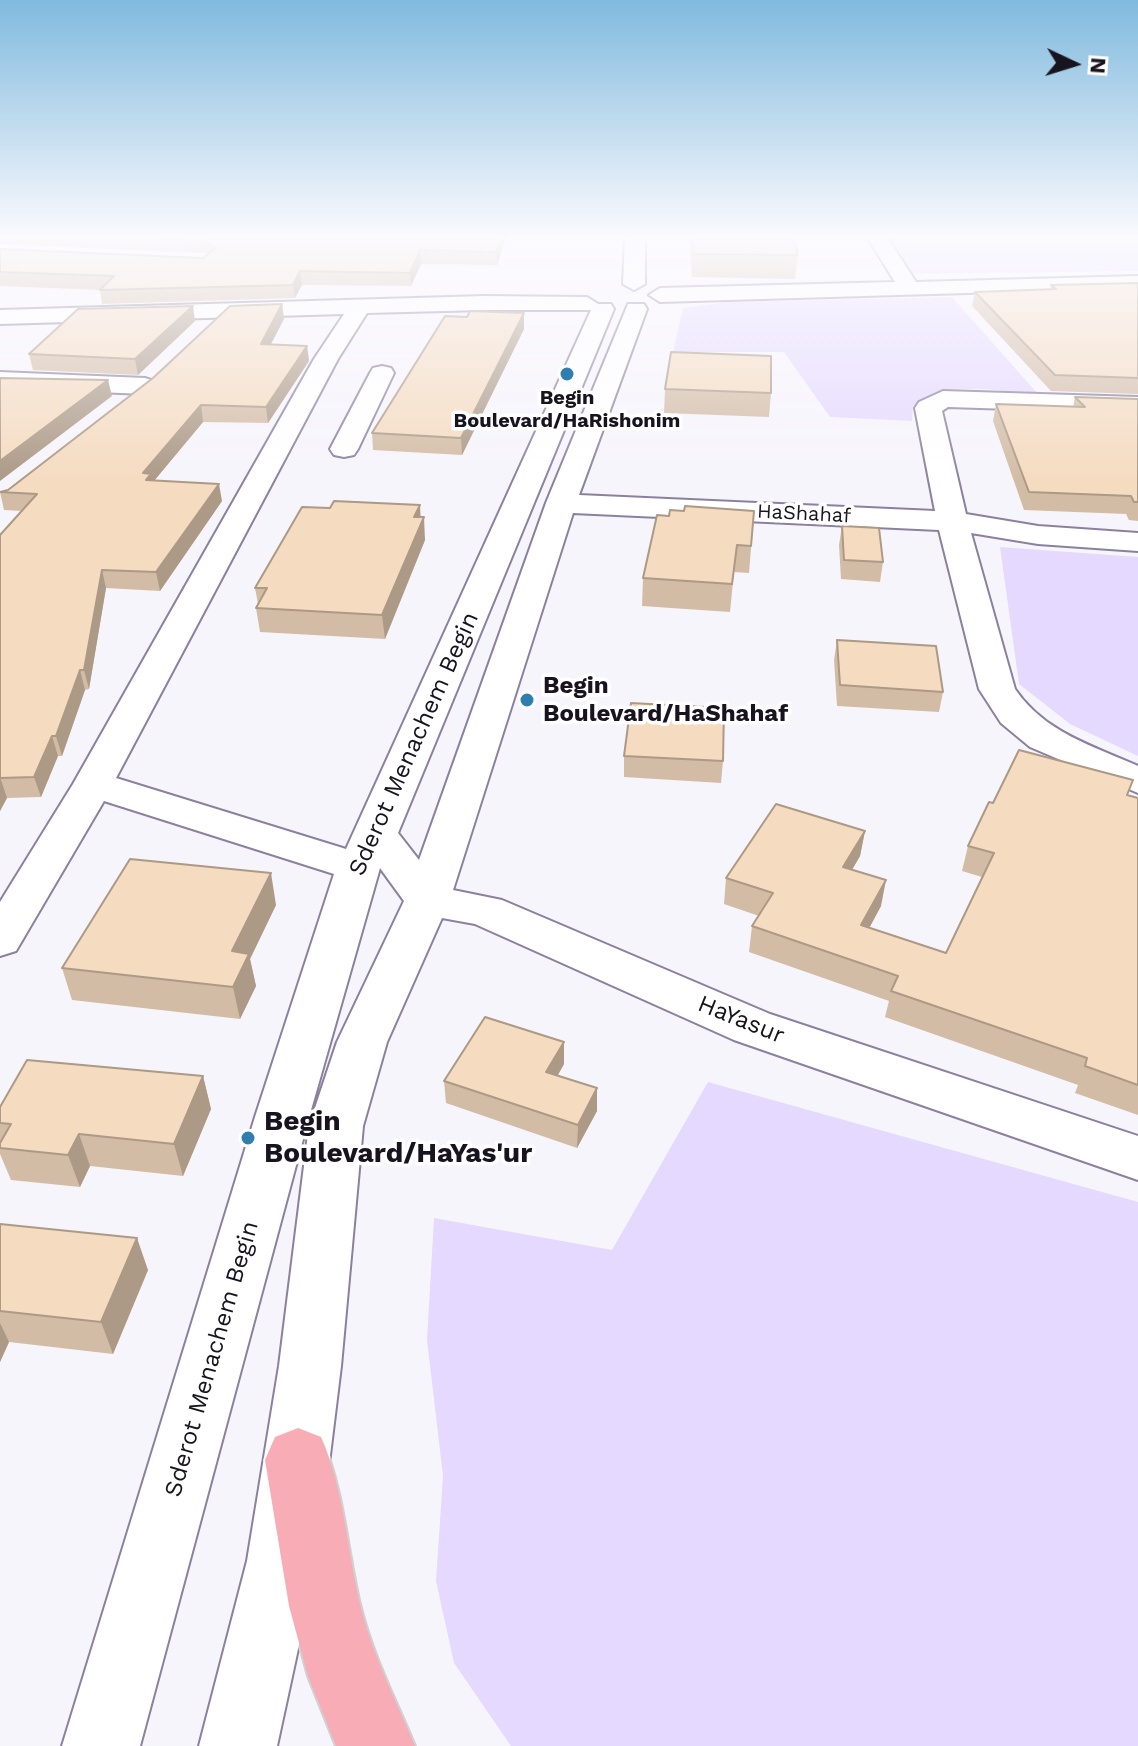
<!DOCTYPE html>
<html>
<head>
<meta charset="utf-8">
<style>
  body { margin:0 }
  #map { position:relative; width:1138px; height:1746px; overflow:hidden; background:#f7f5fc; font-family:"Work Sans",sans-serif }
  canvas { display:block }
  .north { position:absolute; left:1034px; top:24px; width:80px; height:80px; -webkit-text-stroke:6px #fff; paint-order:stroke; rotate:94deg; font-size:22px; font-weight:700; line-height:32px; text-align:center; color:#18141f }
  .north::after { content:''; display:block; margin:auto; width:28px; height:36px; background:#18141f; clip-path:polygon(50% 0,100% 100%,50% 72%,0 100%) }
</style>
</head>
<body>
<div id="map">
<canvas width="1138" height="1746"></canvas>
<div class="north">N</div>
</div>
<script>
const ctx = document.querySelector('canvas').getContext('2d');
ctx.lineJoin = 'round';
function fill(path, color) {
  ctx.fillStyle = color;
  ctx.fill(path, 'evenodd');
}
function stroke(path, color, width, dash) {
  ctx.strokeStyle = color;
  ctx.lineWidth = width;
  ctx.lineCap = dash ? 'butt' : 'round';
  ctx.setLineDash(dash || []);
  ctx.stroke(path);
}
function drawText(font, color, halo, rows, align = 'center') {
  ctx.font = font + ' "Work Sans",sans-serif';
  ctx.lineWidth = 7;
  ctx.setLineDash([]);
  ctx.textBaseline = 'middle';
  ctx.strokeStyle = halo;
  ctx.fillStyle = color;
  for (const [text, x, y, turn = 0] of rows) {
    ctx.save();
    ctx.translate(x, y);
    ctx.rotate((+turn || 0) * Math.PI / 180);
    ctx.textAlign = isNaN(turn) ? turn : align;
    if (halo) ctx.strokeText(text, 0, 0);
    ctx.fillText(text, 0, 0);
    ctx.restore();
  }
}
fill(new Path2D(`
  M891,237h247v34l-233,3z
  M952,297l86,97c-37,-2 -98,-15 -125,12l-1,15 -82,-4 -46,-65h-111l10,-44 43,-6z
  M1000,547l138,10v199l-68,-32 -51,-40z
  M708,1082l430,120v544h-627l-57,-83 -18,-82 7,-105 -16,-136 7,-122 178,32z`), '#e5d9ff');
const minor = new Path2D(`
  M625,237h20v47l-11,6 -11,-6z
  M867,237h20l29,45 222,-6v12l-478,14 -11,-7 11,-7 235,-6z
  M484,296l103,1 11,7h13l3,5 -216,524 21,27 127,-357 82,-199h16l3,5 -68,186 356,16 -20,-103 4,-6 24,-11 195,6v16l-190,-6 -6,4 24,103 72,12 100,7v18l-100,-7 -67,-11 44,156c29,43 78,57 123,77v27l-108,-46 -29,-24 -22,-34 -40,-159 -366,-17 -120,377 49,10 268,114 368,122v44l-404,-140 -259,-116 -33,-6 -55,124 -24,84 -22,240 -24,195 -40,185h-78l48,-185 32,-195 30,-240 28,-84 67,-141 -24,-33 -71,249 -169,629h-78l193,-629 79,-243 -230,-73 -88,150 -16,5v-54l73,-118 241,-425 30,-45 -344,10v-14zM484,310h107l-245,539 -230,-71 222,-419 29,-46z
  M382,366l9,2 3,5 -36,76 -4,6 -10,2 -10,-2 -4,-6 40,-76 3,-5z
  M0,372l145,6 9,3 4,5 -4,5 -9,3 -145,-6z`);
const highway = new Path2D(`
  M298,1428l23,9c23,52 26,112 39,167 12,50 35,94 55,142h-79l-28,-70 -19,-70 -24,-146 10,-23z`);
stroke(minor, '#8b819f', 4);
stroke(highway, '#d1d0d2', 4);
fill(minor, '#fff');
fill(highway, '#f7acb6');
fill(new Path2D(`
  M0,237h506l-9,28 -76,-1 -10,22 -109,-1 -7,13 -193,6 -2,-14 -100,-4v-37l203,9 4,-4 -2,-1 -205,-9z
  M689,237h105l4,18 -3,24 -103,-2z
  M1138,283v111l-87,-3 -79,-85 3,-14 75,-2 1,-5z
  M282,304l2,15 -13,25 36,2 2,15 -41,62 -65,-1 -49,59 68,20 -62,90 -54,-3 -17,101 -4,1 -23,66h-4l-17,41 -34,1 -7,13v-276l22,-24 -18,-1 -4,-18 8,-2z
  M524,313v16l-62,126 -89,-5 -1,-17 95,-116z
  M195,321l-57,54 -105,-5 -4,-16z
  M665,389l106,4 -2,24 -105,-4z
  M1075,397l63,2v122l-9,-1 -3,-6 -102,-4 -31,-89 3,-17 77,3z
  M684,511h70l-5,62 -15,-1 -4,40 -88,-6 1,-28 26,-62z
  M420,517l5,23 -40,99 -125,-7 -4,-24 2,-4 -3,-16z
  M842,526l41,36 -3,20 -39,-3 -2,-34z
  M837,640l106,52 -4,20 -102,-6 -3,-46z
  M624,756l99,5 -2,22 -97,-6z
  M1128,795l10,3v317l-63,-22 3,-8 -193,-68 4,-16 -140,-49 3,-26 7,-10 -35,-12 2,-26 139,-47 -5,25 -8,14 29,36 -12,22 77,25 36,-76 -20,-6 6,-25 25,-43z
  M276,905l-26,54 6,27 -16,33 -168,-19 -10,-32z
  M564,1042v22l-6,11 39,13v23l-20,37 -131,-45 -2,-22z
  M203,1076l8,33 -28,67 -93,-10 -10,21 -69,-7 -11,-26v-47z
  M0,1224l148,46 -35,84 -104,-12 -9,20z`), '#d3bca5');
fill(new Path2D(`
  M501,237h5l-9,28v-13z
  M420,250l1,14 -10,22 -1,-13z
  M300,271l2,14 -7,13 -2,-13z
  M282,304l2,15 -21,40 -2,-15z
  M193,306l2,15 -57,54 -3,-16z
  M524,313v16l-62,126 -1,-17z
  M307,346l2,15 -41,62 -2,-16z
  M108,380l4,16 -112,85v-20z
  M201,405l2,17 -50,60 2,9 -12,-18z
  M219,484l3,17 -62,90 -4,-19z
  M420,505l1,19 3,-7 1,23 -40,99 -3,-24 32,-98z
  M102,570l4,18 -17,101 -5,-19z
  M80,670l5,20 -23,66 -6,-20z
  M52,736l6,20 -17,41 -7,-20z
  M0,777l7,21 -7,13z
  M865,831l-5,25 -21,36 4,-25z
  M271,873l5,32 -26,54 6,27 -16,33 -7,-32 -1,-36z
  M886,880l-5,26 -24,45 4,-26z
  M564,1042v22l-17,30 -1,-22z
  M203,1076l8,33 -28,67 -9,-32z
  M597,1088v23l-20,37 1,-23z
  M79,1134l11,32 -10,21 -12,-32z
  M137,1238l11,32 -35,84 -12,-32z
  M0,1323l9,19 -9,20z`), '#ac9986');
const building = new Path2D(`
  M144,237h357l-4,15 -77,-2 -10,23 -110,-2 -7,14 -193,5 14,-14 -114,-4v-23l203,9 13,-10 -13,-8z
  M692,237h102l4,18 -104,-1z
  M1138,283v95l-83,-3 -80,-83 81,-3 -5,-4z
  M282,304l-21,40 46,2 -41,61 -65,-2 -58,68 8,1 -5,6 73,4 -63,88 -54,-2 -18,100h-4l-24,66h-4l-18,41 -34,1v-243l37,-41 -37,-2 8,-2 145,-112 77,-72z
  M193,306l-58,53 -106,-5 49,-45z
  M470,311l54,2 -63,125 -89,-5 73,-117 22,1z
  M671,352l100,4v37l-106,-4z
  M0,378l108,2 -108,81z
  M1075,397l63,2v103h-4l-3,-6 -102,-4 -33,-88 89,3z
  M334,501l86,4 -6,12h10l-42,98 -126,-7 11,-20h-12l47,-81 28,1z
  M685,506l69,5 -3,35 -14,-1 -5,39 -89,-6 14,-63 12,1 1,-6 14,1z
  M842,526l37,2 4,34 -39,-2z
  M837,640l99,6 7,46 -103,-7z
  M631,703l93,5 -1,53 -99,-5z
  M1019,750l114,30 -6,15 11,3v287l-53,-19 2,-8 -196,-67 7,-15 -146,-50 21,-33 -47,-15 50,-74 89,27 -22,36 43,13 -25,45 85,28 48,-100 -26,-7 21,-44 4,1z
  M130,859l141,14 -39,78 17,3 -16,33 -171,-19z
  M485,1017l79,25 -18,30 51,16 -19,37 -134,-44z
  M27,1060l176,16 -29,68 -95,-10 -11,21 -68,-7v-5l11,-19 -11,-1v-16z
  M0,1224l137,14 -36,84 -101,-11z`);
fill(building, '#f5dbc0');
stroke(building, '#ac9986', 2);
const sky = ctx.createLinearGradient(0, 0, 0, 482);
sky.addColorStop(0, '#80bade');
sky.addColorStop(0.49, '#fbfafe');
sky.addColorStop(1, '#fbfafe00');
ctx.fillStyle = sky;
ctx.fillRect(0, 0, 1138, 482);
for (const [x, y, r, color] of [
  [567,374,8,"#2e7eaf"],
  [527,700,8,"#2e7eaf"],
  [248,1138,8,"#2e7eaf"]
]) {
  const dot = new Path2D();
  dot.arc(x, y, r, 0, 2 * Math.PI);
  ctx.fillStyle = color;
  ctx.fill(dot);
  stroke(dot, '#fff', 3);
}
drawText('bold 20px', '#18141f', '#fff', [
  ["Begin",567,398],
  ["Boulevard/HaRishonim",567,421]
]);
drawText('20px', '#18141f', '#fff', [
  ["HaShahaf",804,514,3]
]);
drawText('bold 24px', '#18141f', '#fff', [
  ["Begin",543,686],
  ["Boulevard/HaShahaf",543,714]
], 'left');
drawText('24px', '#18141f', '#fff', [
  ["Sderot Menachem Begin",414,744,-66],
  ["HaYasur",741,1020,22],
  ["Sderot Menachem Begin",212,1359,-74]
]);
drawText('bold 28px', '#18141f', '#fff', [
  ["Begin",264,1122],
  ["Boulevard/HaYas'ur",264,1154]
], 'left');
</script>
</body>
</html>
